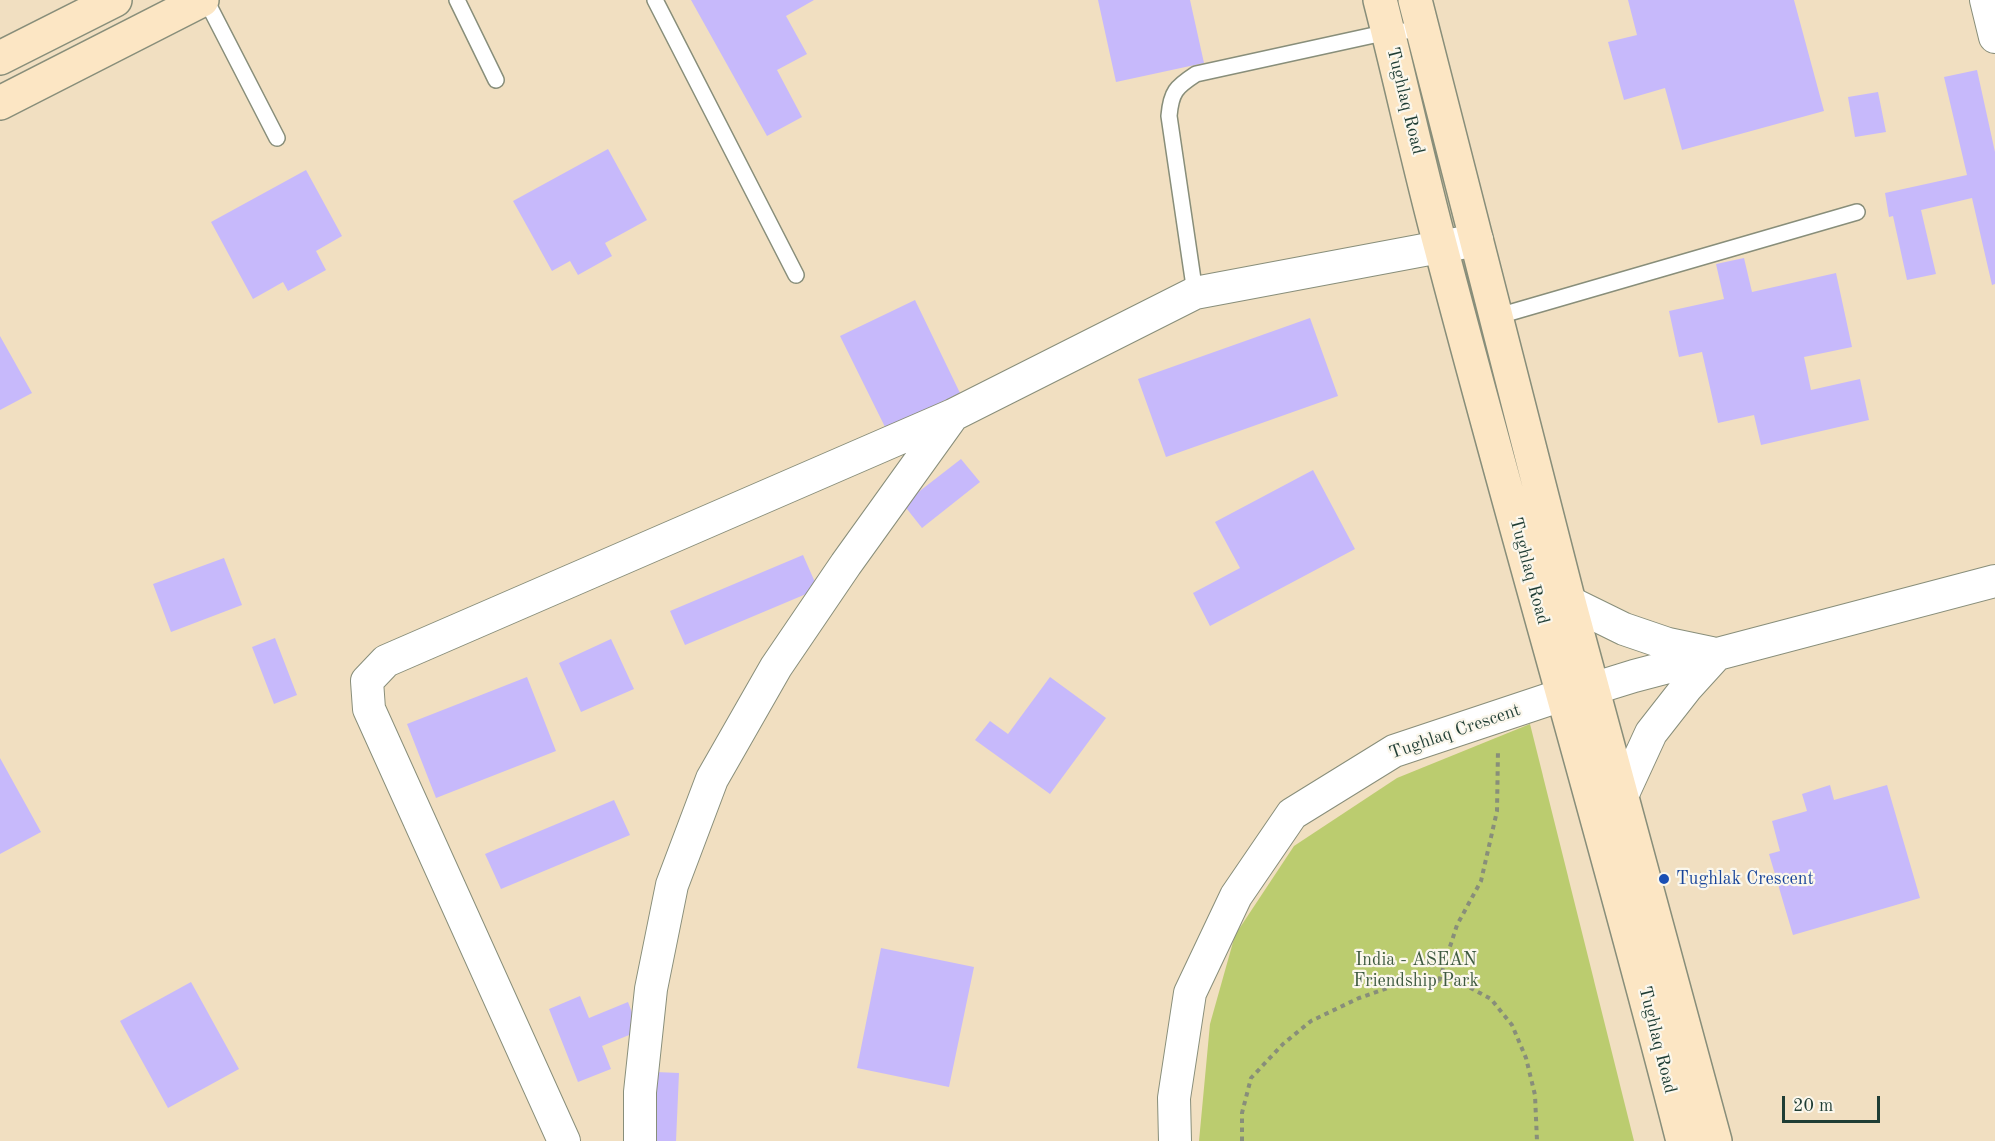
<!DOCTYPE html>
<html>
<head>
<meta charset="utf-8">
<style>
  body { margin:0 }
  #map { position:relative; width:1995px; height:1141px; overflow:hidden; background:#f1dfc1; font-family:"Old Standard TT",serif }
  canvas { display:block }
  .scale { position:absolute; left:1782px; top:1096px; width:98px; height:27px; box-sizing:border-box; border:3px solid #1f3d34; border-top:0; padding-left:8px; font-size:18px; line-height:21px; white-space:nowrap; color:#1f3d34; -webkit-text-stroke:4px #fbf7ec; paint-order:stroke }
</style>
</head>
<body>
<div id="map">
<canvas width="1995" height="1141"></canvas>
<div class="scale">20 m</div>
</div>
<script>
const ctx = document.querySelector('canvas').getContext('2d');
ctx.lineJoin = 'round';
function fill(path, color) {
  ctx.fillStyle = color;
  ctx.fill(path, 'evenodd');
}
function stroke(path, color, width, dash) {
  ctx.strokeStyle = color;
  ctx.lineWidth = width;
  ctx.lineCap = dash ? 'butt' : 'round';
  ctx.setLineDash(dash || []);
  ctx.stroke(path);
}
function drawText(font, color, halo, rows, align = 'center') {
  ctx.font = font + ' "Old Standard TT",serif';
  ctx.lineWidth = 4.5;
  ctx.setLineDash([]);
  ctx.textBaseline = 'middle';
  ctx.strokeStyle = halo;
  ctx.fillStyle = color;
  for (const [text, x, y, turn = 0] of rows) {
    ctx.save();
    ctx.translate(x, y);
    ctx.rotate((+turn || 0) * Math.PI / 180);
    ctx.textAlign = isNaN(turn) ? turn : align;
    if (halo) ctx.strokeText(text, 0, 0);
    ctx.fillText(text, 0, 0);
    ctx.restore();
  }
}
fill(new Path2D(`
  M1530,724l104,417h-435l11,-117 25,-89 59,-89 103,-68z`), '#bbcc6f');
fill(new Path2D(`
  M691,0h123l-28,16 21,38 -30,16 25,47 -35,19z
  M1098,0h92l14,63 -88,19z
  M1628,0h166l30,111 -142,39 -17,-62 -41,12 -16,-58 29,-7z
  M1977,70l18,82v132l-3,1 -20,-87 -51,12 15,64 -29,6 -14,-64 -4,1 -4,-24 82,-18 -23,-98z
  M1878,92l8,40 -31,5 -7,-40z
  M608,149l39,71 -42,23 7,13 -34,19 -8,-14 -18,10 -39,-70z
  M306,170l36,66 -26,15 10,19 -38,21 -5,-9 -30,17 -42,-77z
  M1744,258l8,34 84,-19 16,74 -48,10 7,33 49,-11 9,41 -108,25 -7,-30 -36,8 -16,-71 -23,5 -10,-46 55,-12 -8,-35z
  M915,300l45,93 -74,36 -46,-93z
  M1310,318l28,78 -172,61 -28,-78z
  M0,336l32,57 -32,17z
  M961,459l19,23 -58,46 -19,-24z
  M1313,470l42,79 -145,77 -17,-33 47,-25 -25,-46z
  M803,555l15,34 -133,56 -15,-34z
  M224,558l18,47 -71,27 -18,-48z
  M275,638l22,57 -23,9 -22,-57z
  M611,639l23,50 -53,23 -22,-49z
  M527,677l29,74 -120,47 -29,-74z
  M1050,677l56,41 -56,76 -75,-54 15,-19 18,13z
  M0,758l41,74 -41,22z
  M1830,785l4,15 53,-15 33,113 -127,37 -24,-81 11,-3 -8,-30 35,-10 -5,-17z
  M614,800l16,35 -129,54 -16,-35z
  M881,948l93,19 -25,120 -92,-19z
  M191,982l48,87 -71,39 -48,-87z
  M580,996l9,22 39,-16 11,29 -37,15 9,23 -33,13 -29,-73z
  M656,1072l23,1 -3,68h-23z`), '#c7b9fb');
const lane = new Path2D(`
  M206,0l71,138
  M457,0l39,80
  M655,0l141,275
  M1195,293l-26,-177c2,-24 7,-29 27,-42l192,-42 34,-2
  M1495,317l362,-105`);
const street = new Path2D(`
  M1986,0l9,37
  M1569,602l55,27 44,15 43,9
  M1622,796l29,-63 36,-46 30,-33
  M564,1141l-195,-432 -2,-28 19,-20 567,-246 242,-122 282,-53
  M640,1141v-49l11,-103 21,-104 40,-106 64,-112 70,-103 107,-149
  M1175,1141l-1,-43 16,-105 46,-97 56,-82 102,-63 168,-56 30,-6 42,-13 361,-95`);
const secondary = new Path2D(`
  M1380,0c21,82 39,166 61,248 78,298 166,594 242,893
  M1415,0l154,602 146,539
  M0,58l115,-58
  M0,103l202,-103`);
stroke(lane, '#888e7a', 18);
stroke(street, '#888e7a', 34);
stroke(secondary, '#888e7a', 36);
stroke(new Path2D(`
  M1439,981l18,-56 24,-44 16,-70 1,-61
  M1242,1141v-28l9,-35 32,-34 28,-23 48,-23 46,-16 34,-1 26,4 26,14 21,26 14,33 9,37 2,46`), '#888e7a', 4, [4.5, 4.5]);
stroke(lane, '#fff', 15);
stroke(street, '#fff', 32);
stroke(secondary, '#fce6c4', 33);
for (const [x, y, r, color] of [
  [1664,879,6,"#1a4fb4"]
]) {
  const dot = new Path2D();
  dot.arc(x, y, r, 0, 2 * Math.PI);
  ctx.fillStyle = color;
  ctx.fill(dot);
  stroke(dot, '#fbf7ec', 2);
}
drawText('18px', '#1f3d34', '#fbf7ec', [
  ["Tughlaq Road",1405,101,76],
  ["Tughlaq Road",1529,571,75],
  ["Tughlaq Crescent",1455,732,-19],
  ["Tughlaq Road",1657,1040,76]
]);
drawText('18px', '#164399', '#fbf7ec', [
  ["Tughlak Crescent",1676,879]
], 'left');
drawText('18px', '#3e5a40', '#fbf7ec', [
  ["India - ASEAN",1416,960],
  ["Friendship Park",1416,981]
]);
</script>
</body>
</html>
